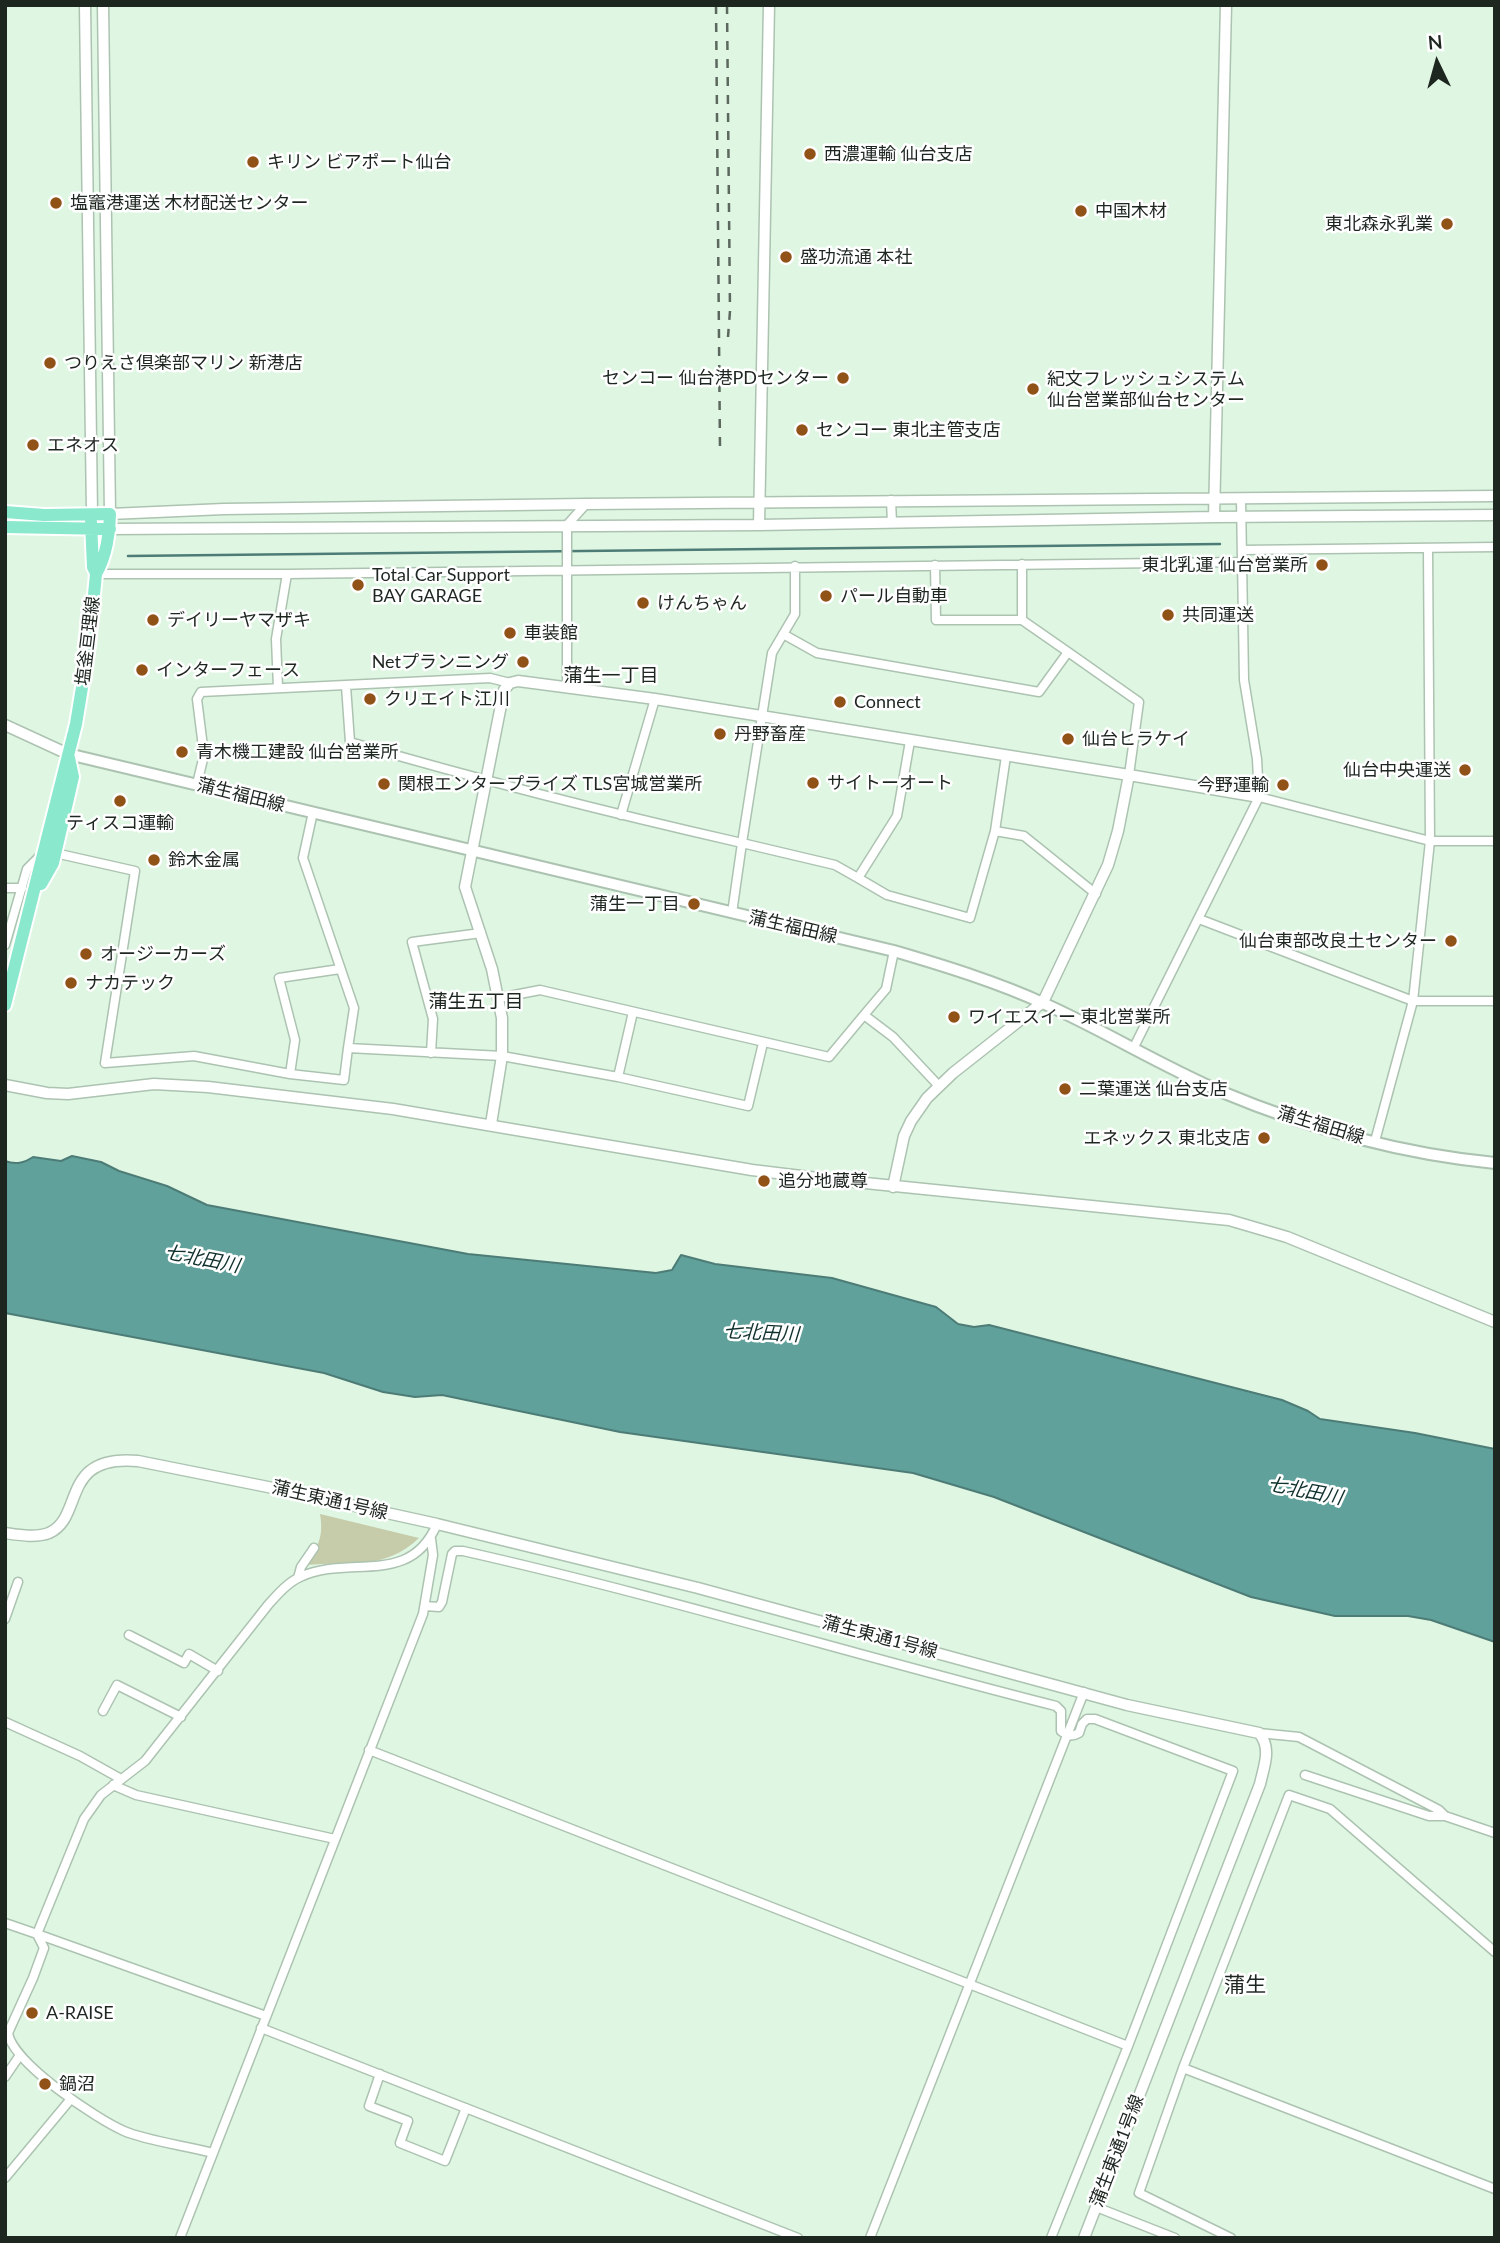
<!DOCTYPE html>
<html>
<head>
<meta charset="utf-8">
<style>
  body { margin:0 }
  #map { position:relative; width:1500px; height:2243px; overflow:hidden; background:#dff6e3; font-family:Lato,sans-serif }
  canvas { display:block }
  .frame { position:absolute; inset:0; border:7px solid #1e2620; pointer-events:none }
  .north { position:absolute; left:1402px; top:28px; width:70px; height:70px; -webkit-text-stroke:5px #fff; paint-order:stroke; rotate:355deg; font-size:19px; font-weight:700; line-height:28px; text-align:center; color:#1e2620 }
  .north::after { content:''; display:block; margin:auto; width:24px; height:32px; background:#1e2620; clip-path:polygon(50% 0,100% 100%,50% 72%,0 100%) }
</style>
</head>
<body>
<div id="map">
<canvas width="1500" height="2243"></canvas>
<div class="frame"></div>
<div class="north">N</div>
</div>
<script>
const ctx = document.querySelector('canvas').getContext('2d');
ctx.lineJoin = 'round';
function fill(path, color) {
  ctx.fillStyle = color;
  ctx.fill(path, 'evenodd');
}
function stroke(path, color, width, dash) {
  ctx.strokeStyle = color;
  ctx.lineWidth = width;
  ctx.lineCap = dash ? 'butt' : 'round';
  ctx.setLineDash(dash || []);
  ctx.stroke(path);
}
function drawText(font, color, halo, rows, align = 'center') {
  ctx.font = font + ' Lato,"Noto Sans JP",sans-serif';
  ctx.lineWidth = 5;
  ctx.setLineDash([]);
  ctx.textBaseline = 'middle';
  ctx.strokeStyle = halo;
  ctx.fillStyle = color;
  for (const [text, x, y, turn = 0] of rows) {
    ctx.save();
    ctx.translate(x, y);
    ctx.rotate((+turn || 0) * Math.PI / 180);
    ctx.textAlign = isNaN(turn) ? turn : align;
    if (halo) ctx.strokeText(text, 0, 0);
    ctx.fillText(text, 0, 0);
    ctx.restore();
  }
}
fill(new Path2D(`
  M320,1514l99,24c-35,33 -69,23 -113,27 12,-20 18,-27 14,-51z`), '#c6cba9');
const water = new Path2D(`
  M72,1156l29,6 18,9 48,15 40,19 261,49 188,19 16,-3 9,-15 34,9 117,14 104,29 22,17 16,3 15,-2 293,75 26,11 12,8 95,14 80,16v193l-64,-22 -23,-4h-73l-84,-19 -257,-100 -81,-24 -293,-41 -178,-37 -27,2 -32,-5 -59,-19 -319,-60v-152c11,4 19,2 28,-4l28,4z`);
fill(water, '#61a19b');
stroke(water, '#4d7c76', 2);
stroke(new Path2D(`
  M128,556l1092,-12`), '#4d7c76', 2.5);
const minor = new Path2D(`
  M891,500l1,23
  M1242,550l253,-3
  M1022,564v56
  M935,565l1,55h86l46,32
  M96,574h191l955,-12
  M783,634l34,19 222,39 29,-40 71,50 -10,73
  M346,686l4,56c130,38 260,71 392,101l30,-190 23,-39v-48
  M567,687v-162l19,-21
  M278,688l-2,-49 11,-65
  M910,741l-13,75 -39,62 29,17 83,23 25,-87 11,-75
  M197,784l7,-29 -7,-56 4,-7 289,-14 20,5
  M1259,797l171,44h65
  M313,812l-10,46 51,150 -6,40
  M621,815l34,-116
  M995,831l29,5 72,58
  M55,853l80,18 -30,192 89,-7 96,18 54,6 4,-32 154,8 116,21 130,29 15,-63
  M5,888h17
  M732,913l10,-70 93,22 23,13
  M1199,919l214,82h82
  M5,945l22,-76 16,-16
  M499,998l41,-8 289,67 35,-42 29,22 45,48
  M864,1015l22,-26 8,-38
  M1133,1049l126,-252 -2,-38 -13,-79 -3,-181
  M431,1053l2,-34 -21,-77 69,-9
  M290,1074l5,-34 -16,-62 61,-9
  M618,1077l15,-65
  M1375,1141l38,-140 17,-160 -2,-293
  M298,1578l3,-11 13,-19
  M425,1606l14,1 3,-5 10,-48 3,-3h8c200,45 395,105 593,155l5,5v20c7,5 11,6 18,2l3,-9 5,-5h8l138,52 -105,275 -77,192
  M5,1619l13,-37
  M129,1635l55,28 5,-9 29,17
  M103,1711l14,-26 64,32
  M5,1722l75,34 41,23
  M1259,1733l40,4 140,73 6,6
  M369,1750l759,296
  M1305,1775l124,41h16l50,17
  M113,1785l23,10 199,44
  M5,1923l32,11 7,14 -11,30 -25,55c4,29 88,86 116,98 23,10 64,15 89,22
  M266,2016l-229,-82 47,-115 17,-24 44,-34 123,-156c9,-10 19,-22 32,-28 49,-23 110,11 137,-53
  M261,2028l537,210
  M1183,2068l312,121
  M380,2074l-11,32 39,15 -8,22 45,18 21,-53
  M5,2077l15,-22
  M5,2178l65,-78
  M1096,2207l79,31
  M180,2238l243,-624 10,-59 -2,-16
  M870,2238l214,-546
  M1231,2238l-92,-45 44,-125 106,-273 41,14 165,143`);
const tertiary = new Path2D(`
  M85,5l7,509
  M103,5l7,509 114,-5 362,-5 909,-8
  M1214,517l12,-512
  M759,525l10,-520
  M110,529l649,-4 455,-8 281,-2
  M5,725l63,29
  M1129,775l130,22
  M5,1085l42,8 21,1 86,-10 54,3 185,22 359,61 74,9 403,41 58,17 208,85
  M491,1124l11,-68v-38l-10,-49 -27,-82 39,-197 6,-7 8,-2 137,18 474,76 -11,56 -10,34 -65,137 -90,71 -26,25 -16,23 -7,15 -11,51
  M5,1533c14,2 31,5 44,0 36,-16 10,-79 89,-72l135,27 164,36 261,64 429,117 132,28c13,15 5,33 1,51l-176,454`);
const secondary = new Path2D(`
  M68,754l826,197c51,15 103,31 151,53 60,27 116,62 177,88 86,36 180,62 273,71`);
const primary = new Path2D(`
  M5,512l39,3 66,-1c0,18 -4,43 -14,60l-7,71 -13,79 -71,281
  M91,522l2,45 3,6
  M5,527l105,2
  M41,884l12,-21 20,-86 -4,-19`);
stroke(minor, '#adc3b1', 11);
stroke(tertiary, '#adc3b1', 13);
stroke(secondary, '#adc3b1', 14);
stroke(primary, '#fff', 16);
stroke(minor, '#fff', 8);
stroke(tertiary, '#fff', 10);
stroke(secondary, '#fff', 10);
stroke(primary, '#8ae8cd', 12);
stroke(new Path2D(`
  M716,5l4,445
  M727,5l3,306 -2,26`), '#5c685e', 2.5, [9, 9]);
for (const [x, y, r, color] of [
  [810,154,7,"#905216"],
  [253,162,7,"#905216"],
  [56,203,7,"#905216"],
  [1081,211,7,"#905216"],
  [1447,224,7,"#905216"],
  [786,257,7,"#905216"],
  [50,363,7,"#905216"],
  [843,378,7,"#905216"],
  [1033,389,7,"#905216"],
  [802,430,7,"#905216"],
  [33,445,7,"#905216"],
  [1322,565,7,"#905216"],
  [358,585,7,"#905216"],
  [826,596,7,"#905216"],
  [643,603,7,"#905216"],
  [1168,615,7,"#905216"],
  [153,620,7,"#905216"],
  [510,633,7,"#905216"],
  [523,662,7,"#905216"],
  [142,670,7,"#905216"],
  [370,699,7,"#905216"],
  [840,702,7,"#905216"],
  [720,734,7,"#905216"],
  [1068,739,7,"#905216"],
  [182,752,7,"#905216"],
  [1465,770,7,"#905216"],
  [813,783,7,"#905216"],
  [384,784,7,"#905216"],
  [1283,785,7,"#905216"],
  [120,801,7,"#905216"],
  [154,860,7,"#905216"],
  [694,904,7,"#905216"],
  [1451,941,7,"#905216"],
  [86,954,7,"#905216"],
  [71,983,7,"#905216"],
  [954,1017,7,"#905216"],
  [1065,1089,7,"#905216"],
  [1264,1138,7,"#905216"],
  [764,1181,7,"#905216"],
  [32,2013,7,"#905216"],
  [45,2084,7,"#905216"]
]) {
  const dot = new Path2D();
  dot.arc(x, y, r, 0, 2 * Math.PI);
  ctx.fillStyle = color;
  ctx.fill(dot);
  stroke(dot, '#fff', 2.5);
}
drawText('18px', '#1e2620', '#fff', [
  ["西濃運輸 仙台支店",824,154],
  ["キリン ビアポート仙台",267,162],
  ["塩竈港運送 木材配送センター",70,203],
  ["中国木材",1095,211],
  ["東北森永乳業",1433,224,"right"],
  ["盛功流通 本社",800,257],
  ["つりえさ倶楽部マリン 新港店",64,363],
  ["センコー 仙台港PDセンター",829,378,"right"],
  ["紀文フレッシュシステム",1047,379],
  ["仙台営業部仙台センター",1047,400],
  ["センコー 東北主管支店",816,430],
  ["エネオス",47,445],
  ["東北乳運 仙台営業所",1308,565,"right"],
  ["Total Car Support",372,575],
  ["BAY GARAGE",372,596],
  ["パール自動車",840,596],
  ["けんちゃん",657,603],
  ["共同運送",1182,615],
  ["デイリーヤマザキ",167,620],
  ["車装館",524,633],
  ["Netプランニング",509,662,"right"],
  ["インターフェース",156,670],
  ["クリエイト江川",384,699],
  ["Connect",854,702],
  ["丹野畜産",734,734],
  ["仙台ヒラケイ",1082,739],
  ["青木機工建設 仙台営業所",196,752],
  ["仙台中央運送",1451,770,"right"],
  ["サイトーオート",827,783],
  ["関根エンタープライズ TLS宮城営業所",398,784],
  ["今野運輸",1269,785,"right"],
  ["ティスコ運輸",120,823,"center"],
  ["鈴木金属",168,860],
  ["蒲生一丁目",680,904,"right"],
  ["仙台東部改良土センター",1437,941,"right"],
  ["オージーカーズ",100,954],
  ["ナカテック",85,983],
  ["ワイエスイー 東北営業所",968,1017],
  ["二葉運送 仙台支店",1079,1089],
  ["エネックス 東北支店",1250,1138,"right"],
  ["追分地蔵尊",778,1181],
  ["A-RAISE",46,2013],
  ["鍋沼",59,2084]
], 'left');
drawText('18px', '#1e2620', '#fff', [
  ["塩釜亘理線",88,641,-83],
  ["蒲生福田線",241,795,14],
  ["蒲生福田線",793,927,13],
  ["蒲生福田線",1321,1125,17],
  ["蒲生東通1号線",330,1500,13],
  ["蒲生東通1号線",880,1637,15],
  ["蒲生東通1号線",1117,2151,-69]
]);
drawText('19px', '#1e2620', '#fff', [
  ["蒲生一丁目",611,676],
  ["蒲生五丁目",476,1002]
]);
drawText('italic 19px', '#10312e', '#fff', [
  ["七北田川",202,1259,11],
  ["七北田川",761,1333,3],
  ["七北田川",1305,1491,11]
]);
drawText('21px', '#1e2620', '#fff', [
  ["蒲生",1245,1985]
]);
</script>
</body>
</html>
